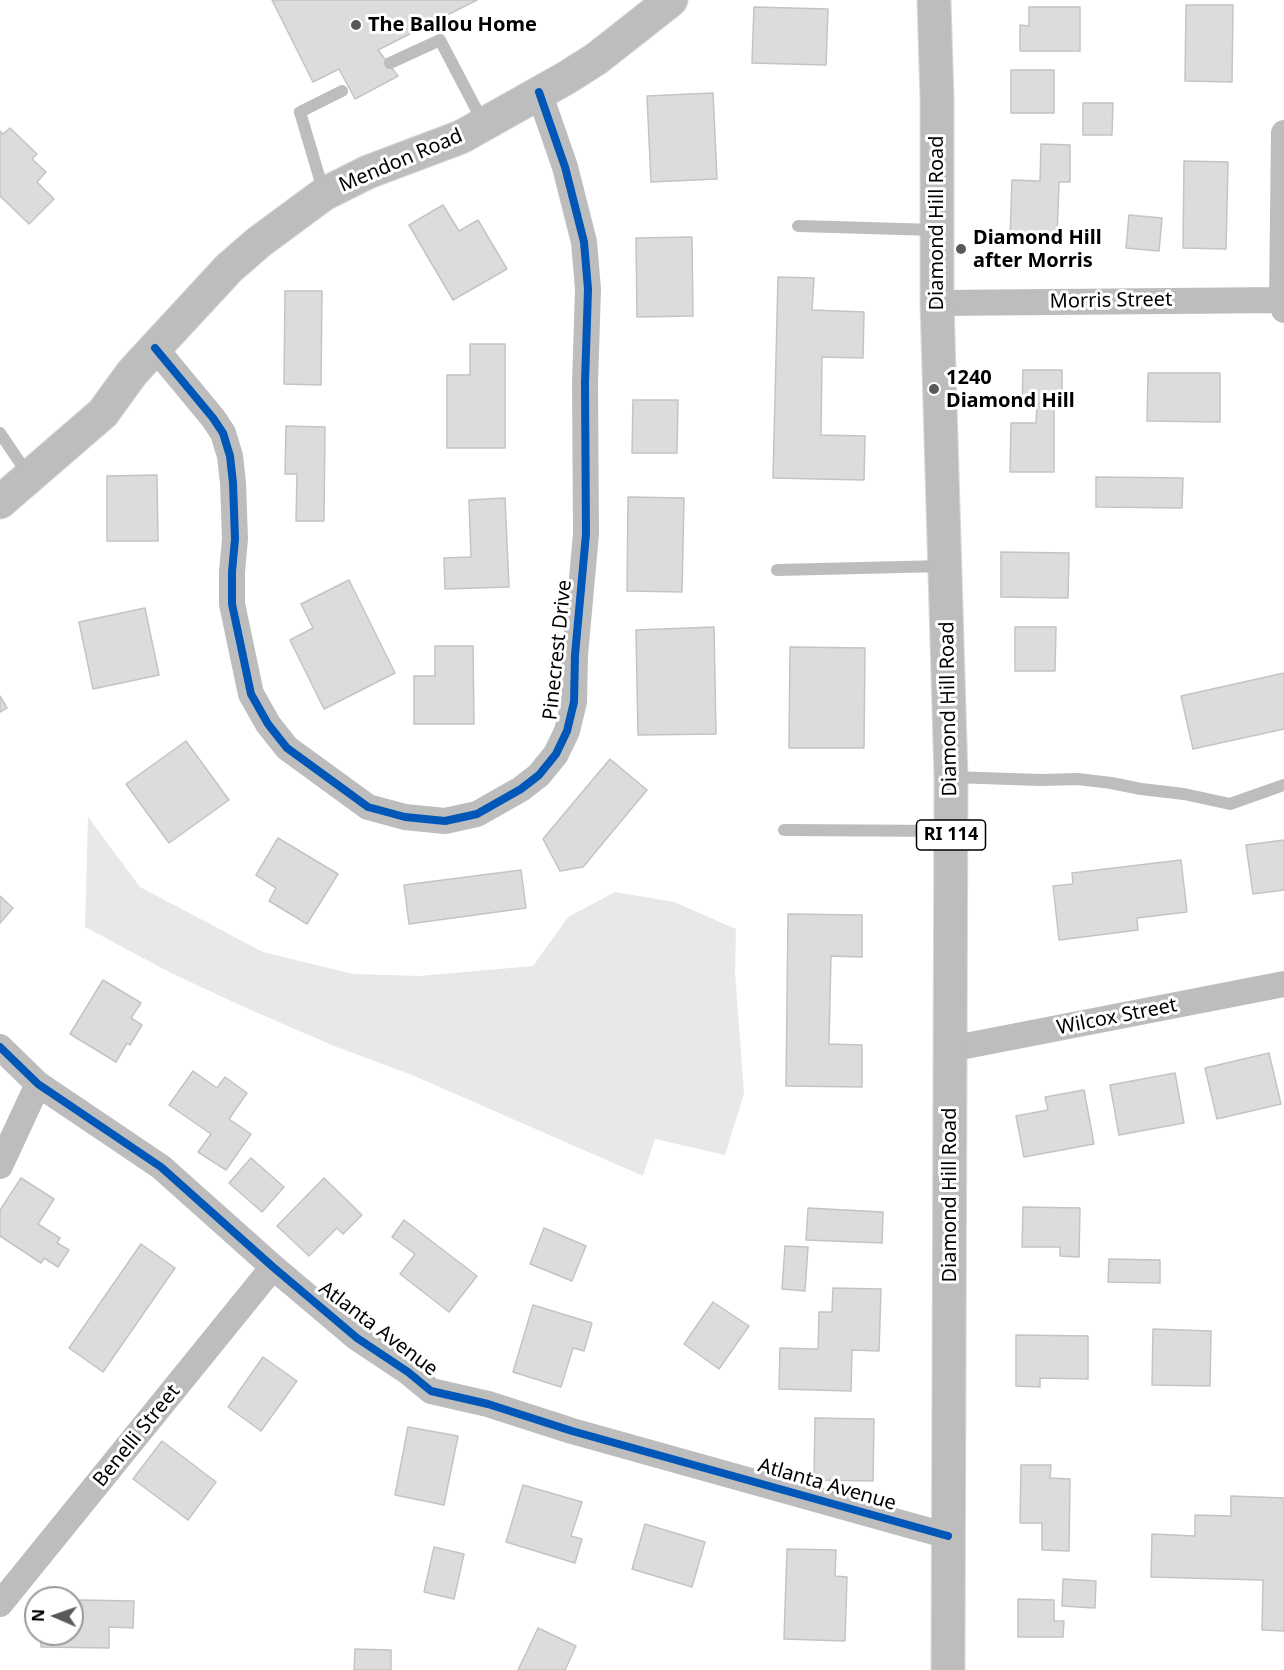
<!DOCTYPE html>
<html>
<head>
<meta charset="utf-8">
<style>
  body { margin:0 }
  #map { position:relative; width:1284px; height:1670px; overflow:hidden; background:#fff; font-family:"Noto Sans",sans-serif }
  canvas { display:block }
  .north { position:absolute; left:24px; top:1586px; width:60px; height:60px; box-sizing:border-box; background:#fff; border:2px solid #999; border-radius:50%; rotate:272deg; font-size:16px; font-weight:700; line-height:24px; text-align:center; color:#000 }
  .north::after { content:''; display:block; margin:auto; width:21px; height:27px; background:#595959; clip-path:polygon(50% 0,100% 100%,50% 72%,0 100%) }
</style>
</head>
<body>
<div id="map">
<canvas width="1284" height="1670"></canvas>
<div class="north">N</div>
</div>
<script>
const ctx = document.querySelector('canvas').getContext('2d');
ctx.lineJoin = 'round';
function fill(path, color) {
  ctx.fillStyle = color;
  ctx.fill(path, 'evenodd');
}
function stroke(path, color, width, dash) {
  ctx.strokeStyle = color;
  ctx.lineWidth = width;
  ctx.lineCap = dash ? 'butt' : 'round';
  ctx.setLineDash(dash || []);
  ctx.stroke(path);
}
function drawText(font, color, halo, rows, align = 'center') {
  ctx.font = font + ' "Noto Sans",sans-serif';
  ctx.lineWidth = 6;
  ctx.setLineDash([]);
  ctx.textBaseline = 'middle';
  ctx.strokeStyle = halo;
  ctx.fillStyle = color;
  for (const [text, x, y, turn = 0] of rows) {
    ctx.save();
    ctx.translate(x, y);
    ctx.rotate((+turn || 0) * Math.PI / 180);
    ctx.textAlign = isNaN(turn) ? turn : align;
    if (halo) ctx.strokeText(text, 0, 0);
    ctx.fillText(text, 0, 0);
    ctx.restore();
  }
}
fill(new Path2D(`
  M88,817l52,70 123,65 90,22 67,2 113,-10 35,-49 47,-25 59,10 62,27 -1,43 9,122 -19,61 -70,-16 -12,37 -231,-101 -78,-29 -90,-39 -73,-34 -86,-46z`), '#e8e8e8');
const building = new Path2D(`
  M272,0h205l-99,50 20,26 -43,23 -16,-30 -26,13z
  M1186,5h47l-1,77 -47,-1z
  M754,7l74,2 -2,56 -74,-2z
  M1029,7h51v44h-60v-26l9,1z
  M1011,70h43v43h-43z
  M713,93l4,86 -66,3 -4,-86z
  M1083,103h30l-1,32h-29z
  M10,128l27,26 -5,5 14,13 -9,10 17,17 -25,25 -29,-28v-65l3,3z
  M1041,144l29,1v37h-11l-2,55 -47,-1 2,-56 28,1z
  M1184,161l44,1 -2,87 -43,-1z
  M443,205l16,26 19,-11 29,49 -54,31 -44,-75z
  M1129,215l33,3 -3,33 -33,-3z
  M692,237l1,79 -56,1 -1,-79z
  M778,277l36,1 -2,32 52,2 -1,46 -41,-1 -1,78 44,1 -1,44 -91,-2z
  M285,291h37l-1,94 -37,-1z
  M470,344h35v104h-58v-73h23z
  M1023,370h39v34h-40z
  M1148,373h72v49l-73,-1z
  M633,400h45l-1,53h-45z
  M1037,406l17,1v65h-44l1,-49h25z
  M286,426l39,1 -1,94h-28l1,-47h-12z
  M157,475l1,66h-51v-65z
  M1096,477l87,1 -1,30 -86,-1z
  M628,497l56,1 -2,94 -55,-1z
  M505,498l4,89 -64,2 -1,-31 27,-1 -2,-57z
  M1001,552l68,1 -1,45 -67,-1z
  M349,580l46,93 -71,36 -34,-69 23,-12 -12,-24z
  M145,608l14,67 -66,14 -14,-67z
  M714,627l2,107 -78,1 -2,-105z
  M1015,627h41l-1,44h-40z
  M435,646h38l1,78h-60v-48h21z
  M790,647l75,1 -1,100h-75z
  M1284,673v56l-91,20 -12,-53z
  M0,696l7,12 -7,4z
  M186,741l43,59 -60,43 -43,-59z
  M610,759l37,31 -64,77 -23,4 -17,-32z
  M278,838l60,36 -31,50 -38,-23 7,-13 -20,-13z
  M1284,840v50l-31,4 -7,-49z
  M1181,860l6,52 -50,6 1,12 -79,10 -6,-54 20,-2 -1,-11z
  M521,870l5,38 -117,16 -5,-39z
  M0,896l13,12 -13,15z
  M788,914l74,1v42l-31,-1 -2,88 33,1v42l-76,-1z
  M103,980l38,23 -10,15 11,7 -12,20 -3,-2 -11,19 -46,-28z
  M1269,1053l12,51 -64,15 -12,-51z
  M193,1071l24,17 8,-11 22,16 -18,26 22,15 -25,36 -28,-18 13,-18 -42,-29z
  M1175,1073l9,50 -65,12 -9,-50z
  M1084,1090l10,54 -70,13 -8,-41 32,-6 -3,-13z
  M251,1158l33,29 -22,25 -33,-29z
  M21,1178l33,21 -16,25 22,14 -3,5 12,7 -11,17 -14,-9 -3,5 -41,-27v-26z
  M324,1178l38,37 -19,19 -6,-6 -28,28 -32,-30z
  M1023,1207l57,1 -1,49 -19,-1v-9h-38z
  M808,1208l75,4 -1,31 -76,-3z
  M404,1220l73,56 -28,36 -49,-38 15,-20 -23,-17z
  M544,1228l42,18 -14,35 -42,-17z
  M141,1244l34,24 -72,104 -34,-24z
  M785,1246l23,1 -3,44 -23,-2z
  M1109,1259l51,1v23l-52,-1z
  M833,1288l48,1 -2,62 -27,-1 -1,41 -72,-2 1,-41 38,1 1,-37h13z
  M713,1302l36,24 -30,43 -35,-25z
  M533,1305l59,18 -8,28 -11,-3 -12,39 -48,-15z
  M1153,1329l58,2 -1,55 -58,-1z
  M1016,1335l72,1v43l-48,-1v9l-24,-1z
  M263,1357l34,24 -36,50 -33,-24z
  M815,1418l59,1 -1,62 -59,-1z
  M408,1427l50,9 -14,69 -49,-10z
  M162,1441l54,41 -28,38 -55,-41z
  M1021,1465h30l-1,13 20,1 -1,72 -27,-1v-27h-22z
  M523,1485l59,17 -11,34 11,3 -7,24 -69,-21z
  M1231,1496l53,2v133l-22,-1 1,-50 -112,-3 1,-43 43,2v-21l36,1z
  M645,1524l60,18 -13,45 -60,-18z
  M434,1547l30,7 -10,45 -30,-7z
  M787,1549l49,1 -1,26 12,1 -2,64 -61,-2z
  M1063,1579l33,2 -1,27 -33,-2z
  M1018,1599l36,1v21h10l-1,16h-45z
  M79,1600l55,1 -1,27 -24,-1v21l-68,-1v-13h31v-27h7z
  M538,1628l38,18 -11,24h-47z
  M355,1649l36,1v20h-37z`);
fill(building, '#dcdcdc');
stroke(building, '#c4c4c4', 1.5);
const primary = new Path2D(`
  M934,0l3,99v204l14,474 -3,893
  M0,502l103,-89 29,-40 23,-25 74,-80 30,-26 65,-48 44,-22 93,-35 105,-59 30,-19 75,-59`);
stroke(primary, '#dbdbdb', 35);
stroke(new Path2D(`
  M390,63l50,-23 44,84
  M324,193l-24,-81 42,-21
  M798,226l138,4
  M0,433l29,43
  M777,570l167,-4
  M953,777l87,3 38,-1 33,4 30,6 43,5 46,10 54,-19
  M784,830l164,1`), '#bdbdbd', 12);
stroke(new Path2D(`
  M1284,133l-2,167 2,10
  M937,303l347,-3
  M155,348l58,70 10,15 7,23 3,27 2,56 -3,33v32l19,90 17,30 19,24 81,59 37,10 40,4 32,-7 44,-25 18,-14 17,-21 11,-23 7,-29 1,-47 11,-121 -1,-151 3,-94 -4,-47 -19,-75 -26,-75
  M0,1047l38,37 123,83 112,100 84,71 51,34 23,19 57,13 84,27 376,105
  M950,1049l334,-65
  M0,1166l38,-82
  M0,1604l273,-337`), '#bdbdbd', 26);
stroke(primary, '#bdbdbd', 33);
stroke(new Path2D(`
  M155,348l58,70 10,15 7,23 3,27 2,56 -3,33v32l19,90 17,30 19,24 81,59 37,10 40,4 32,-7 44,-25 18,-14 17,-21 11,-23 7,-29 1,-47 11,-121 -1,-151 3,-94 -4,-47 -19,-75 -26,-75
  M0,1047l38,37 123,83 112,100 84,71 51,34 23,19 57,13 84,27 376,105`), '#0057b8', 8);
for (const [x, y, r, color] of [
  [356,25,6,"#595959"],
  [961,249,6,"#595959"],
  [934,389,6,"#595959"]
]) {
  const dot = new Path2D();
  dot.arc(x, y, r, 0, 2 * Math.PI);
  ctx.fillStyle = color;
  ctx.fill(dot);
  stroke(dot, '#fff', 2);
}
for (const [x, y, w] of [
  [951,835,69]
]) {
  const box = new Path2D();
  box.roundRect(x - w / 2, y - 15, w, 30, 4.5);
  ctx.fillStyle = '#fff';
  ctx.fill(box);
  stroke(box, '#000', 1.5);
}
drawText('bold 18px', '#000', null, [
  ["RI 114",951,835]
]);
drawText('bold 20px', '#000', '#fff', [
  ["The Ballou Home",368,25],
  ["Diamond Hill",973,238],
  ["after Morris",973,261],
  ["1240",946,378],
  ["Diamond Hill",946,401]
], 'left');
drawText('20px', '#000', '#fff', [
  ["Mendon Road",401,161,-23],
  ["Diamond Hill Road",937,223,-90],
  ["Morris Street",1111,301,-1],
  ["Pinecrest Drive",558,650,-84],
  ["Diamond Hill Road",949,709,-91],
  ["Wilcox Street",1117,1017,-11],
  ["Diamond Hill Road",950,1195,-90],
  ["Atlanta Avenue",378,1329,37],
  ["Benelli Street",137,1436,-51],
  ["Atlanta Avenue",827,1485,16]
]);
</script>
</body>
</html>
